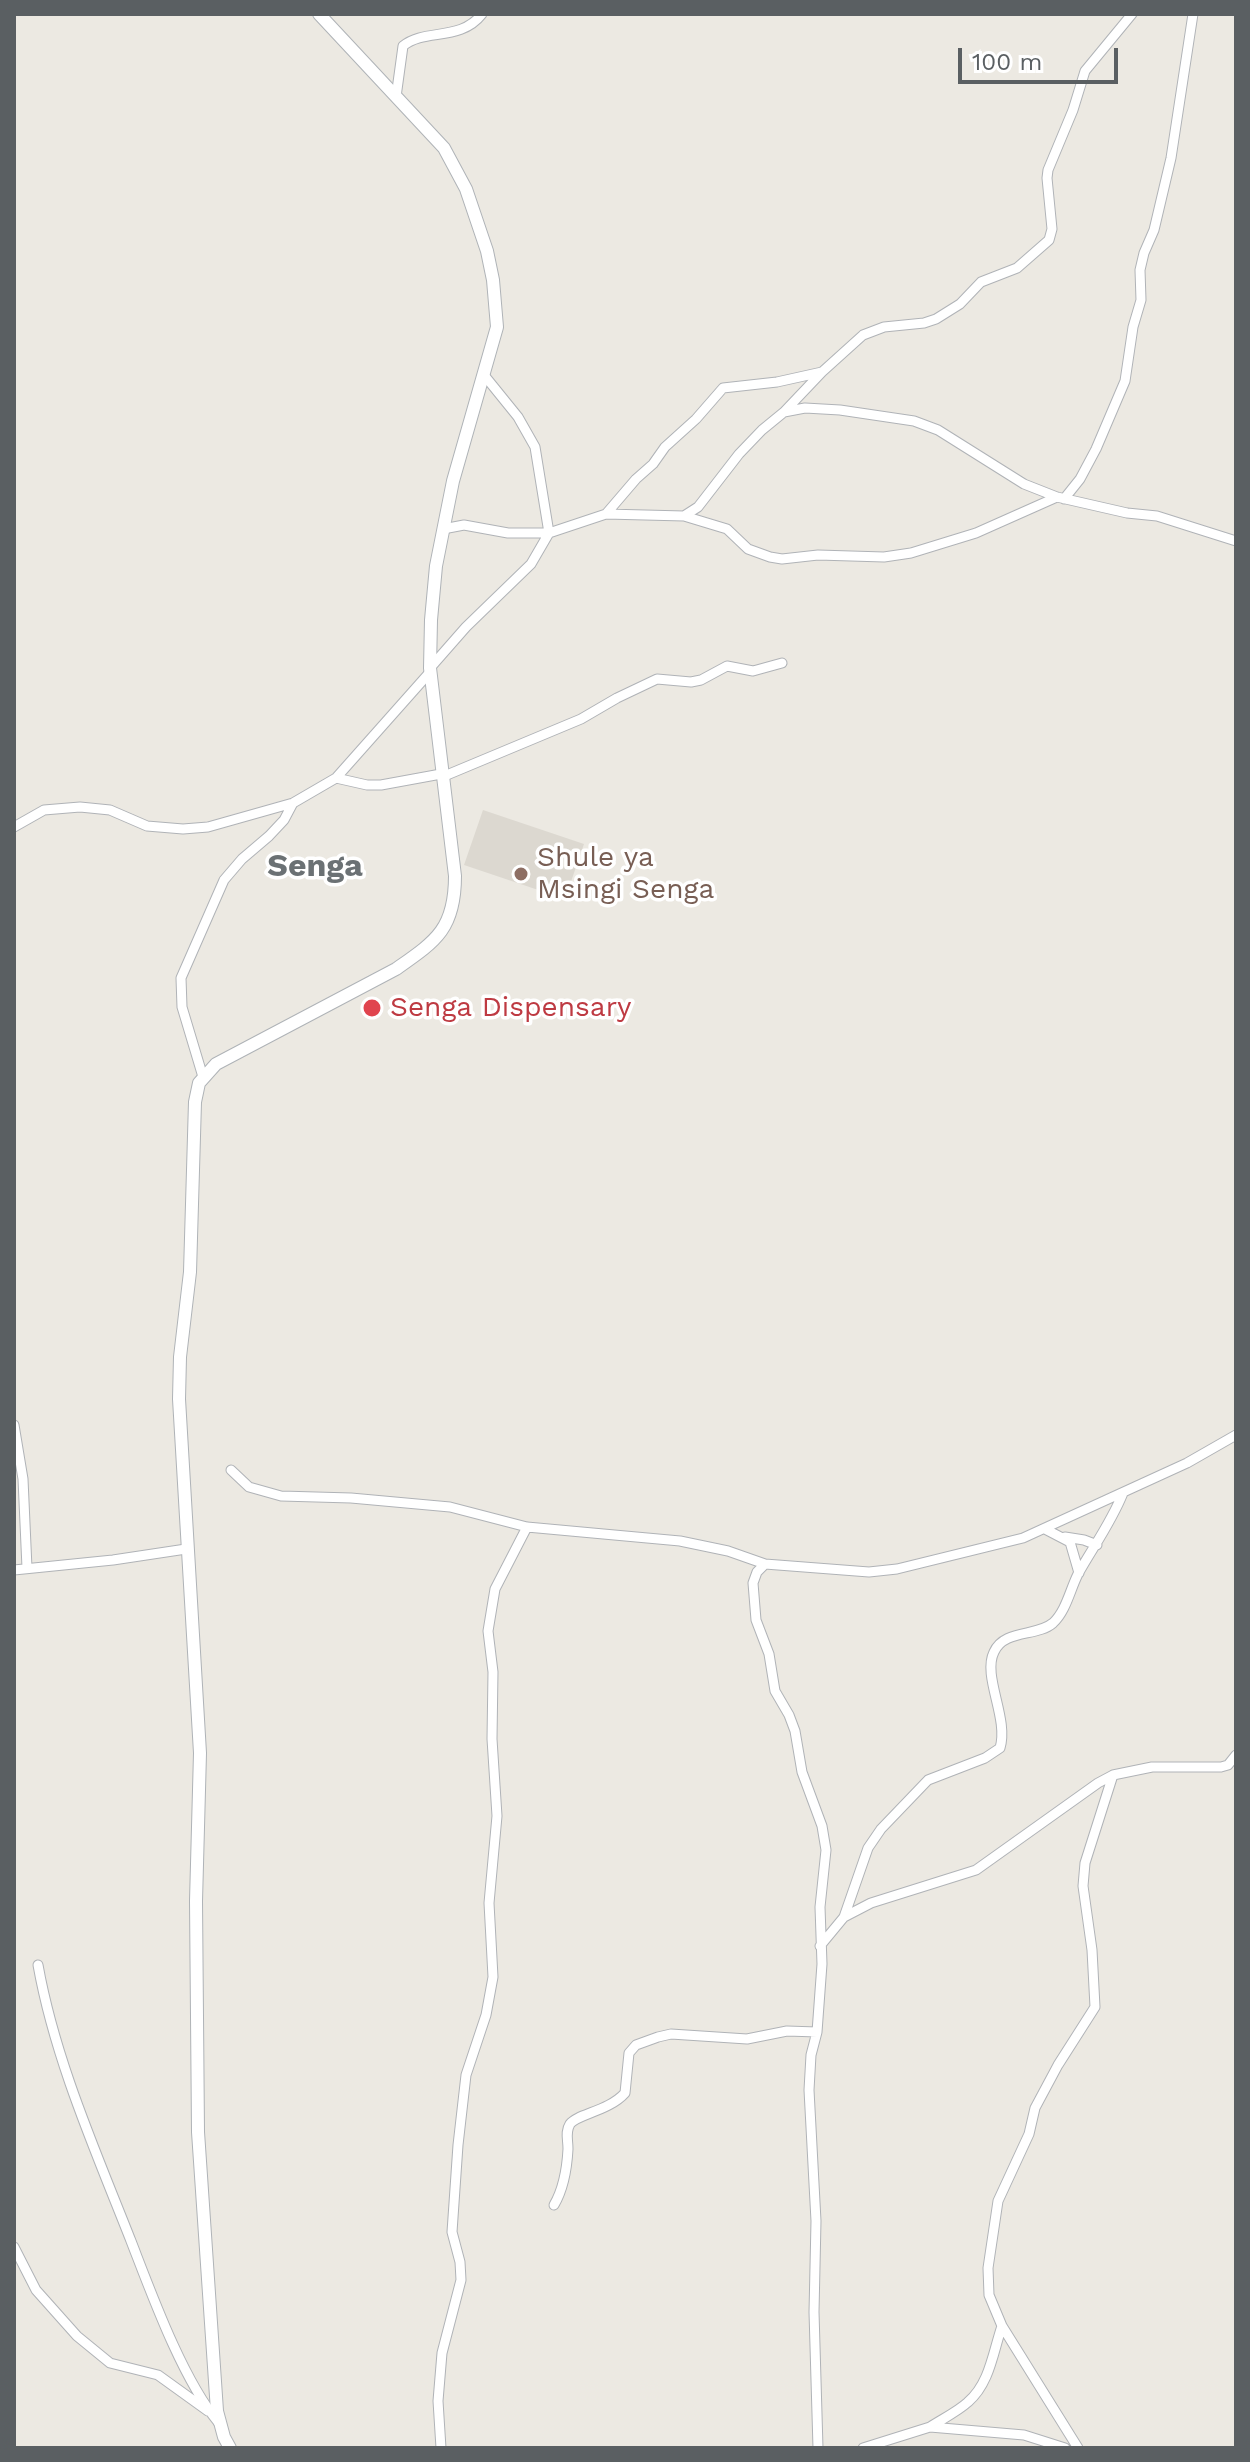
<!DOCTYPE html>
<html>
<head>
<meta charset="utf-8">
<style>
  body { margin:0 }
  #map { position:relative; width:1250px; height:2462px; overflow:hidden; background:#ece9e2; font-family:"Work Sans",sans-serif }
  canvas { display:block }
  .frame { position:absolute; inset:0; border:16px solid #5a5f62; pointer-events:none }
  .scale { position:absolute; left:958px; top:48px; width:160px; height:36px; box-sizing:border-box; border:4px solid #5a5f62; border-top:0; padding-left:10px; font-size:24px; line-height:28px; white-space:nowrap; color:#5a5f62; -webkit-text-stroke:6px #fff; paint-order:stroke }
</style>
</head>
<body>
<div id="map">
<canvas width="1250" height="2462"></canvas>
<div class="frame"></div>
<div class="scale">100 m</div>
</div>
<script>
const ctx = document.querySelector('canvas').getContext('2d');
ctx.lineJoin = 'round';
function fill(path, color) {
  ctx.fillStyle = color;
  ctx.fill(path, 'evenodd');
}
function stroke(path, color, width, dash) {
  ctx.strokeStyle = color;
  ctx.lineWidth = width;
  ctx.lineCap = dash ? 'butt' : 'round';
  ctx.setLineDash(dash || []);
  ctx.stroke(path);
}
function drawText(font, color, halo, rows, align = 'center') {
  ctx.font = font + ' "Work Sans",sans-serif';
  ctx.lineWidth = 7;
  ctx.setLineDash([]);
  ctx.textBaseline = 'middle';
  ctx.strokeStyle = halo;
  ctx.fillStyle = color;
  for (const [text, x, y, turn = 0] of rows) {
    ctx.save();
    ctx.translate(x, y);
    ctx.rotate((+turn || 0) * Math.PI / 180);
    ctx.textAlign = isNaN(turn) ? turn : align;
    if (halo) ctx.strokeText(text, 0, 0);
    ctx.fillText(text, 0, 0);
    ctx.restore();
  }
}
fill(new Path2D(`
  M483,810l101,34 -19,55 -101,-34z`), '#dcd8d0');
const street = new Path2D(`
  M396,97l7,-51c22,-18 57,-4 79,-32
  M784,412l38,-40 41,-37 21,-8 40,-4 12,-4 24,-15 21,-22 36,-14 32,-28 3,-11 -5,-51 1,-8 25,-60 12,-39 47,-57
  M1064,499l16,-20 16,-30 29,-68 8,-54 8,-27 -1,-30 4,-17 10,-23 17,-72 22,-144
  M606,514l30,-35 17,-15 12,-17 31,-28 27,-31 54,-6 45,-10
  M684,516l43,13 21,20 22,8 12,2 36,-4 66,2 27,-4 65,-20 81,-36
  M443,529l21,-4 44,8h41l57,-19 78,2 14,-9 41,-53 23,-24 22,-18 21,-4 35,2 74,11 24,9 86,54 33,13 70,16 30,3 79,25
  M430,668l36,-41 65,-63 18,-31 -14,-86 -17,-30 -34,-42
  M442,777l139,-58 36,-21 40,-19 34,3 10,-2 26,-14 26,5 29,-8
  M336,778l31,7h14l60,-11
  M14,827l30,-17 36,-3 30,3 37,16 36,3 25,-2 85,-24 43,-25 95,-107
  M203,1077l-21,-70 -1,-29 43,-98 18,-21 27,-23 15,-16 9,-17
  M14,1425l9,54 4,89
  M231,1470l18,17 32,9 70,2 99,9 77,20 153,14 48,10 37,13 104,8 28,-3 126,-31 164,-75 49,-28
  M1045,1529l25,13 9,31
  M1065,1537l19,3 13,5
  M765,1564l-8,8 -4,11 3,37 13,34 6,37 14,24 6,16 7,41 20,54 4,24 -6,57 2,57 -5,68 -6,23 -2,35 7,131 -2,91 4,136
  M14,1570l99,-10 73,-11
  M844,1917l24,-69 13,-19 47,-49 57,-22 15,-10c9,-30 -18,-72 -6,-96 10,-23 43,-15 59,-29 13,-12 17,-33 25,-49 15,-27 33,-51 45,-81
  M820,1946l24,-29 27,-14 105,-33 122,-87 15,-8 39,-8h69l7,-2 8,-10
  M38,1965c17,95 58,187 93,276 21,54 51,137 87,181
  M554,2205c10,-17 13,-37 14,-56 0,-10 -3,-17 2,-25 7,-10 39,-13 55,-31l4,-40 7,-8 22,-8 13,-3 76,5 40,-8 30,1
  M14,2247l22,43 41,46 33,27 48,12 50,36
  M930,2427c12,-8 27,-15 38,-25 22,-19 25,-50 34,-76
  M441,2448l-3,-47 4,-48 19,-73 -1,-18 -8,-30 6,-87 8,-70 20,-60 7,-38 -4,-74 8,-87 -5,-77 1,-67 -5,-41 7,-42 32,-62
  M863,2448l67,-21 94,8 41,13
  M1078,2448l-76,-122 -13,-31 -1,-27 10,-67 31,-67 6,-26 23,-43 37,-58 -3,-57 -9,-64 2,-23 28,-88`);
const secondary = new Path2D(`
  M230,2448l-6,-11 -7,-26 -19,-279 -2,-231 4,-148 -21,-354 1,-42 10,-85 5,-170 4,-19 17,-19 180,-95c40,-28 59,-40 59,-93l-25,-208 1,-48 5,-54 17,-85 44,-154 -4,-47 -6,-29 -21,-62 -22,-41 -125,-134`);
stroke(street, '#b0b3b7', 11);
stroke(secondary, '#afb3b7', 14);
stroke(street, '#fff', 9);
stroke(secondary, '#fff', 12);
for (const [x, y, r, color] of [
  [521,874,8,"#8d6e63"],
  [372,1008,10,"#e0444e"]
]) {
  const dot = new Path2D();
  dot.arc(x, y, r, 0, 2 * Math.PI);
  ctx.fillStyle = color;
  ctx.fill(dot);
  stroke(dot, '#fff', 3);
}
drawText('28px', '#785e54', '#fff', [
  ["Shule ya",537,858],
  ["Msingi Senga",537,890]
], 'left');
drawText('28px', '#be3a42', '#fff', [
  ["Senga Dispensary",390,1008]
], 'left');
drawText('bold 32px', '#6b7174', '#fff', [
  ["Senga",315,867]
]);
</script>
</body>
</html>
